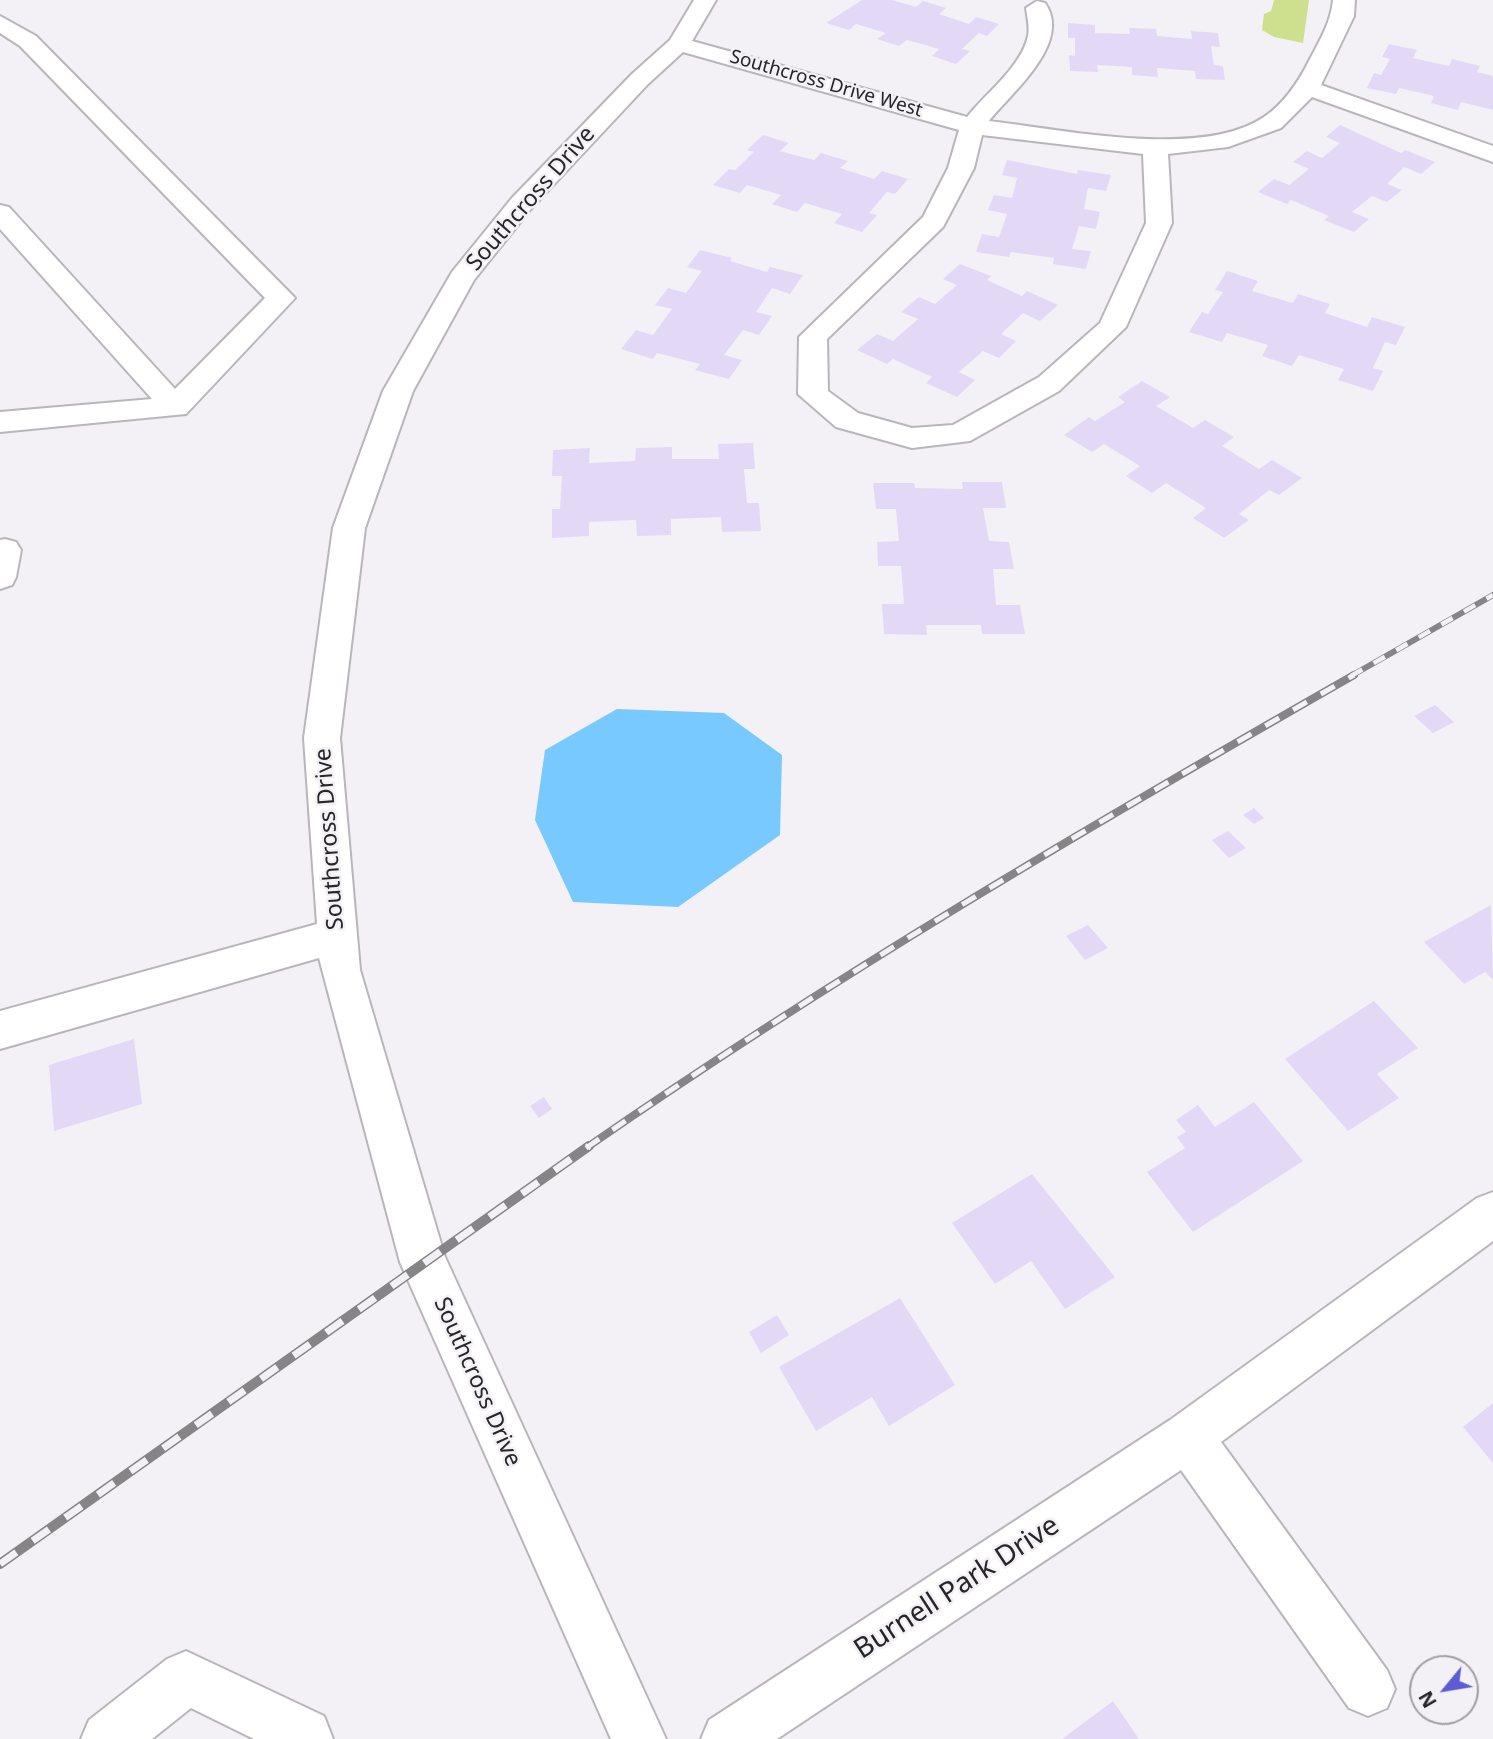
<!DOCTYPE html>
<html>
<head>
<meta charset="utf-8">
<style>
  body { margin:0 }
  #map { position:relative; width:1493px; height:1739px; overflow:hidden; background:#f3f1f6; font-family:"Noto Sans",sans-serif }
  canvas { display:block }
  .north { position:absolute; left:1409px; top:1655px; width:70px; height:70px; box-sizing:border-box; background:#f3f1f6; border:2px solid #a19fa3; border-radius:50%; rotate:240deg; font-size:19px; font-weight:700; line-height:28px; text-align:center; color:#262527 }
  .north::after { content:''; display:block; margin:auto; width:24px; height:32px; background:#5d5cd4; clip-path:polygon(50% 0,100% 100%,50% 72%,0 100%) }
</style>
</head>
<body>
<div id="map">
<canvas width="1493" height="1739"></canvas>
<div class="north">N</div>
</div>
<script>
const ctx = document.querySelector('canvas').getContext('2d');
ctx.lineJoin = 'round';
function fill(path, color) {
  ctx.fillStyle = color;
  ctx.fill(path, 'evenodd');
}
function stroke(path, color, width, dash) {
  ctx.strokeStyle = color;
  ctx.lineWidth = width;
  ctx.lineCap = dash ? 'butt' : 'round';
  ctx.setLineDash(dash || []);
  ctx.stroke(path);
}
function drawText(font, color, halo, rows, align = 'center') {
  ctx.font = font + ' "Noto Sans",sans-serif';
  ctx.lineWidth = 5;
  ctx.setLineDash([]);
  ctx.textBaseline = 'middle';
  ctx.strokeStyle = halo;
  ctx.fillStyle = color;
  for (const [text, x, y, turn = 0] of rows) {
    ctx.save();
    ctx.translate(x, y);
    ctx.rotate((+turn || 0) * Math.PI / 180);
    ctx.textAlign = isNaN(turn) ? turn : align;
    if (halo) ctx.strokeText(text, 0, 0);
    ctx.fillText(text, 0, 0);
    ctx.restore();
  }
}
fill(new Path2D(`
  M1274,0h35l-6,43 -29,-6 -12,-7 2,-16 7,-3z`), '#cedf8e');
fill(new Path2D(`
  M617,709l107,4 58,42 -2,80 -102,72 -105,-5 -38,-82 10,-70z`), '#78c9fd');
fill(new Path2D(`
  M862,0h30l24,7 7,-6 23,7 -7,6 30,10 7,-7 23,7 -12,12 -8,-3 -17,16 8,2 -14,13 -24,-8 7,-7 -32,-9 -8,6 -22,-7 9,-6 -30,-9 -7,6 -23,-7z
  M1068,23l27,2v8l35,1 -1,-6 27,1 1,7 35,3 -1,-8 27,2 2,14 -9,-1 3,19 9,1 2,14 -29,-1 -1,-8 -38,-3 1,9 -26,-2v-8l-35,-2 1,7 -28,-1 -1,-16 6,1v-18h-7z
  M1389,44l28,6 -4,8 36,8 3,-7 28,7 -3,6 16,4v34l-32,-8 -3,8 -27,-7 3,-7 -35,-8 -3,6 -29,-6 7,-15 7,2 9,-16 -8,-2z
  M1340,125l61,28 4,-3 30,12 -14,12 -17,-7 -17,17 15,6 -15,12 -15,-6 -20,16 17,7 -15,13 -30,-12 5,-4 -38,-16 -4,4 -29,-12 16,-13 15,6 20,-16 -16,-7 14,-11 15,7 18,-15 -14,-6z
  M763,135l26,8 -9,8 34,9 7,-7 27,8 -8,7 34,11 8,-8 26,8 -13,15 -8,-2 -18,21 8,2 -15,17 -28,-9 8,-9 -37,-11 -8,9 -25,-8 9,-9 -34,-10 -7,8 -27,-8 16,-16 6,1 19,-18 -7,-2z
  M1007,160l70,14 1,-4 33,5 -5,16 -18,-3 -4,21 16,3 -4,17 -17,-3 -7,23 19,2 -5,18 -33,-5 1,-6 -43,-6 -2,5 -33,-5 6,-18 17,3 8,-23 -19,-4 6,-15 18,3 5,-20 -15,-3z
  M700,250l32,8 -2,3 37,11 3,-5 33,8 -13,19 -18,-6 -16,24 16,4 -13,19 -16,-5 -19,25 18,5 -13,19 -34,-9 5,-6 -43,-11 -4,6 -32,-10 15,-19 17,5 19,-26 -17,-4 13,-17 18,5 16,-22 -15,-4z
  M960,264l31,12 -4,4 35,16 5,-5 31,14 -18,16 -17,-8 -22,21 15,7 -17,17 -16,-7 -24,21 16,8 -18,17 -31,-14 6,-6 -39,-18 -6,5 -30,-14 20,-16 16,7 25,-22 -17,-7 18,-15 16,7 22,-19 -14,-6z
  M1227,271l31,10 -6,10 41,12 5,-9 32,10 -5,9 42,14 5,-10 33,10 -9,18 -11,-3 -12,26 10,3 -10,20 -35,-11 6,-11 -45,-14 -7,11 -30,-10 6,-11 -41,-12 -5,9 -33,-10 13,-20 6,2 15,-22 -8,-2z
  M1142,381l28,16 -14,9 37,22 12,-8 29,17 -12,9 37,23 13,-9 30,18 -23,17 -10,-5 -30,24 10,6 -25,18 -31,-20 13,-10 -40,-25 -14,10 -26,-17 14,-10 -36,-22 -12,8 -28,-17 25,-18 6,4 30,-19 -7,-5z
  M753,443l2,26h-11l3,34h12l2,28 -39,1 -1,-15 -50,2v16l-34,1 -1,-16 -47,2v14l-37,2v-29h8l2,-33h-10l1,-26 37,-2 -1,15 46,-2 1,-13 36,-1v12h47l-1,-15z
  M962,482h40l4,26h-23l6,33 20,1 5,27h-21l3,36h24l5,29h-43l-1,-9h-55l1,10 -43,-1 -2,-30h22l-3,-38h-23l-1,-24 22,-1 -3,-32h-20l-3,-26h41l1,5 48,1z
  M1435,705l19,17 -21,11 -19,-17z
  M1254,808l10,10 -10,6 -11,-9z
  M1228,831l18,17 -17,10 -17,-18z
  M1491,905l2,75 -8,-8 -21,12 -40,-42z
  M1088,925l20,23 -23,12 -19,-24z
  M1374,1001l44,47 -41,26 22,24 -51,33 -63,-72z
  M134,1039l8,65 -88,27 -5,-66z
  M544,1097l8,12 -13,9 -9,-12z
  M1254,1102l49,59 -110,71 -46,-60 38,-24 -8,-11 9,-5 -10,-12 22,-15 17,22z
  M1032,1174l83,103 -50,32 -34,-48 -36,23 -43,-61z
  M900,1298l55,87 -66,41 -17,-29 -56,34 -37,-64z
  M777,1315l12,20 -28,18 -12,-21z
  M1493,1403v60l-30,-36z
  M1113,1701l26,38h-77z`), '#e4d8f7');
const minor = new Path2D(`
  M694,0h22l-24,41 275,76c18,-23 55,-51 61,-81 2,-8 -1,-20 -2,-28l11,-7 8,2c28,40 -34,90 -56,118 72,8 212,39 275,-4 21,-14 35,-36 46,-58 10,-19 21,-37 23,-59h22l-1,16 -33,69 172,61v16l-181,-65 -31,31 -53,19 -60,7 4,69 -46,104 -67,64 -89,50 -58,7 -76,-21 -38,-33 1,-57 124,-120 25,-49 11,-38 -276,-78 -35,32 -118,126 -56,70 -61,111 -48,137 -25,210 20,232 85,287 221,482h-55l-211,-477 -81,-304 -319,91v-38l317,-87 -13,-186 29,-210 50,-137 69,-119 60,-74 120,-124 38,-34zM982,135l161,19 3,69 -46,100 -61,54 -86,48 -41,3 -54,-15 -30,-22 -1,-52 116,-112 31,-59z
  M0,16l36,20 259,262 -109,116 -186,18v-20l152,-13 -152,-170v-24l9,2 166,182 90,-91 -245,-252 -20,-13z
  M5,539l11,3 5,8 -5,27 -4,8 -12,4v-49z
  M1493,1192v49l-272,201 166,228 8,19 -8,19 -19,8 -19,-8 -168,-238 -404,269h-76l8,-19 461,-300 307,-222z
  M186,1651l138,65 9,23h-79l-63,-31 -39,31h-71l8,-19 78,-61z`);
stroke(minor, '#b8b6bb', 4);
fill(minor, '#fff');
const railFar2 = new Path2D(`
  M1351,676l142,-81`);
const railFar1 = new Path2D(`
  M586,1148c248,-172 507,-324 768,-473`);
const rail = new Path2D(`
  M0,1564l589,-418`);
stroke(railFar2, '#858487', 6);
stroke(railFar1, '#858487', 8);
stroke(rail, '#858487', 10);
stroke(railFar2, '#f3f1f6', 4.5, [13]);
stroke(railFar1, '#f3f1f6', 5, [16]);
stroke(rail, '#f3f1f6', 7, [20]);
drawText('19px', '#262527', '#f3f1f6', [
  ["Southcross Drive West",826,84,16]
]);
drawText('23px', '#262527', '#f3f1f6', [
  ["Southcross Drive",531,199,-49],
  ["Southcross Drive",330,839,-94],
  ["Southcross Drive",477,1382,66]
]);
drawText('28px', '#262527', '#f3f1f6', [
  ["Burnell Park Drive",957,1588,-33]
]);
</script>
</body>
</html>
